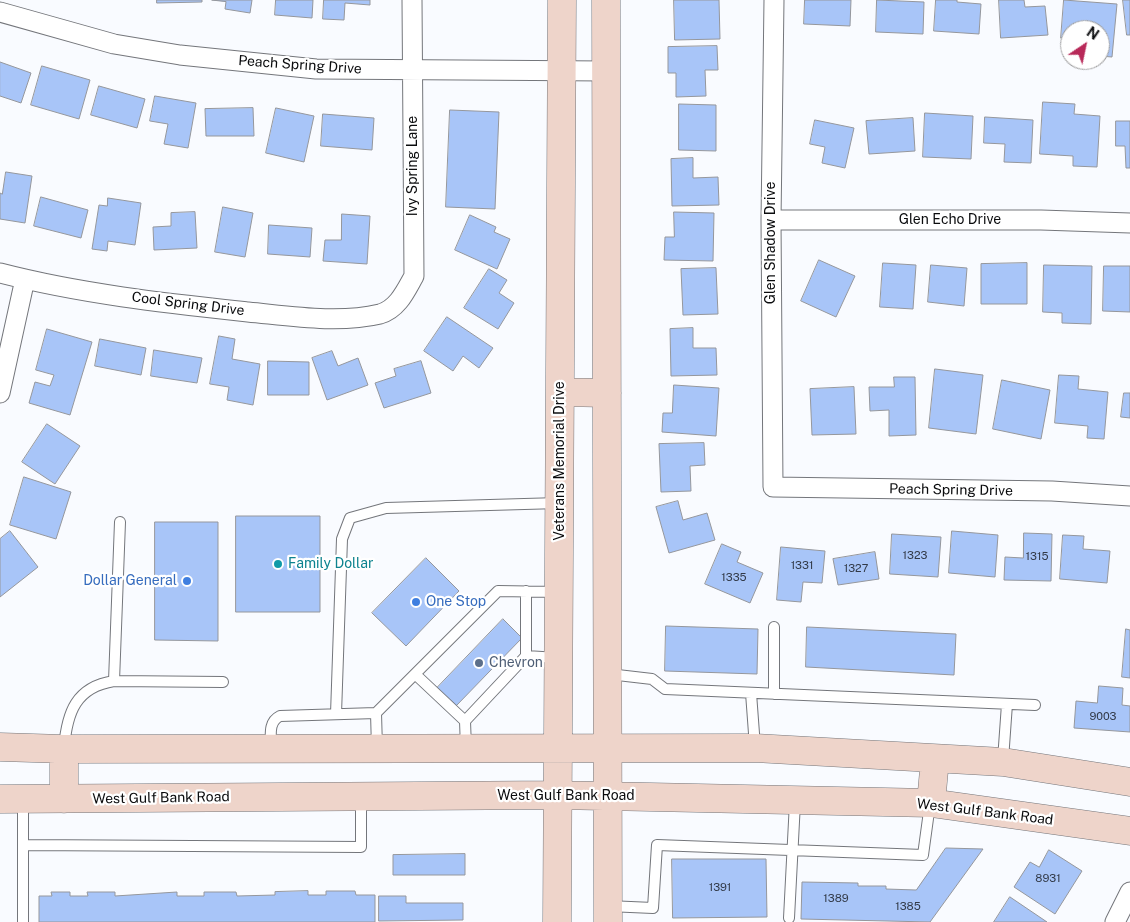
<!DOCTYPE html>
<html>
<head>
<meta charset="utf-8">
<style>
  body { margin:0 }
  #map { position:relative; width:1130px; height:922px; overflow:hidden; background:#f9fbff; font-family:"Public Sans",sans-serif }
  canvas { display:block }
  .north { position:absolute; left:1060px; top:20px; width:50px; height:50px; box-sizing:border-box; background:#fff; border:1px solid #9d9d9e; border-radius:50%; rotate:34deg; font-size:14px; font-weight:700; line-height:20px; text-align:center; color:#0a0b0d }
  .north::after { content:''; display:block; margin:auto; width:18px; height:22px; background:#b82959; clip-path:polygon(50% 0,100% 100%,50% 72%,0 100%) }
</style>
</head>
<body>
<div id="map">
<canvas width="1130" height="922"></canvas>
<div class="north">N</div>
</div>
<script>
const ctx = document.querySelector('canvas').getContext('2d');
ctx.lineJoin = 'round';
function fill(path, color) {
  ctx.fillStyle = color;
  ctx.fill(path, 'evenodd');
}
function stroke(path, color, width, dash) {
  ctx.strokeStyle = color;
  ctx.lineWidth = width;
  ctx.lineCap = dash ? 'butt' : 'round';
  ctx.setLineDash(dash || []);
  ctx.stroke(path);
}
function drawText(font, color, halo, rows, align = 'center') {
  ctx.font = font + ' "Public Sans",sans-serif';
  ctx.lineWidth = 4.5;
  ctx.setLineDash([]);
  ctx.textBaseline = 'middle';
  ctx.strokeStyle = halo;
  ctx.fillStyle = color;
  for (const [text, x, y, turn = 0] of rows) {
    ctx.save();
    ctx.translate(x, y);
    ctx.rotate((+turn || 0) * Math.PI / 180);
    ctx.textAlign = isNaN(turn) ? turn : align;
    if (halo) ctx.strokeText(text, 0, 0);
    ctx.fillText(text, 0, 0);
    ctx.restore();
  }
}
const building = new Path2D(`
  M157,0h45v2l-45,1z
  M212,0h40l-2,13 -25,-4 1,-7z
  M276,0h37l-1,18 -37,-3z
  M324,0h46v5l-25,-2 -1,17 -21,-1z
  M674,0h45l1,39 -45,1z
  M805,0h46l-1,26 -46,-2z
  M877,0l47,2 -1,32 -47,-2z
  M936,0h21v2l24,2 -2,30 -45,-3z
  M999,0h25l1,7 20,-1 3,29 -47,3z
  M1064,0l53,4 -5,53 -12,-1v-26h-30v9l-9,-1z
  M1123,0h7v35h-3z
  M717,46l1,24h-13l1,26 -30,1v-24h-8v-26z
  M0,62l31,11 -10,30 -21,-7z
  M42,66l48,14 -11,39 -48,-14z
  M99,86l46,13 -8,29 -46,-13z
  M155,96l41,7 -8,45 -24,-4 4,-20 -18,-3z
  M1043,102l32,2 -1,10 26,2 -3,51 -24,-1v-10l-33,-2z
  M679,104l37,1v46l-37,-1z
  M253,108l1,28h-48l-1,-27z
  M276,108l38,8 -10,46 -38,-9z
  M450,110l49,2 -4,97 -49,-2z
  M925,113l48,3 -2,43 -48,-2z
  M323,114l51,4 -2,32 -51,-4z
  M985,117l48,3 -2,43 -27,-1 1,-18 -21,-1z
  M913,118l2,33 -46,3 -3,-33z
  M815,120l39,8 -9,40 -23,-5 3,-16 -15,-3z
  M1116,121h14v47h-4l-1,-22h-9z
  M693,158v20l25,-1 1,28 -47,1 -1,-47z
  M6,172l26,4 -7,47 -25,-4v-26l2,1z
  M41,197l47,13 -7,28 -47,-12z
  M108,198l33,5 -6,42 -27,-4 -1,10 -15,-2 7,-44 8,1z
  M223,207l30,6 -8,44 -30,-5z
  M195,212l2,36 -43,2 -1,-23 18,-1v-13z
  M674,212l40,1 -1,48 -49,-1 1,-23h9z
  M342,214l28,2 -3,48 -44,-3 2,-21h16z
  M470,215l26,12 -2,5 16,7 -13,30 -42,-19z
  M269,225l43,3 -2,29 -42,-3z
  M819,260l36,16 -19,41 -35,-16z
  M883,263l33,2 -3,44 -33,-2z
  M1027,263v41h-46v-40z
  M931,265l36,3 -3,38 -36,-4z
  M1044,265l48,1 -1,58 -29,-1v-10l-19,-1z
  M1104,266h26v46l-27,-1z
  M716,268l2,46 -35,1 -2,-46z
  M489,269l18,11 -8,13 15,10 -16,26 -34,-21z
  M447,317l46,31 -14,20 -16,-12 -10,15 -29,-20z
  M693,328v20h23l1,27 -46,1 -1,-47z
  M47,329l45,13 -22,73 -41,-12 6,-21 15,4 4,-11 -18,-5z
  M219,336l16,3 -3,20 28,5 -7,41 -26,-5 2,-13 -19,-3z
  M100,339l46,9 -5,27 -46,-9z
  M154,350l48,8 -5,25 -46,-7z
  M332,351l6,15 20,-8 10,27 -41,15 -15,-42z
  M268,361l41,1v33h-41z
  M421,361l10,32 -47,15 -9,-25 21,-7 -2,-7z
  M935,369l48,6 -7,59 -47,-6z
  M1059,375l20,1 -1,13 30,3 -4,47 -17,-1 1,-12 -33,-3z
  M894,377h21l1,58 -27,1v-26l-19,1 -1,-24h25z
  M1002,380l48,10 -9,49 -48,-10z
  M674,385l45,3 -3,48 -54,-4 1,-19h9z
  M854,387l2,47 -44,1 -2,-46z
  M1124,393h6v25l-9,-1z
  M47,424l33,22 -25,38 -33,-22z
  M704,443l1,22 -15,1 1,25 -30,1 -2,-48z
  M24,477l47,15 -15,47 -46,-14z
  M678,501l5,19 24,-7 8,27 -46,13 -13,-46z
  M236,516h84v96h-84z
  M155,522h63v119l-63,-1z
  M10,531l28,36 -38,30v-58z
  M952,531l46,4 -3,42 -46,-4z
  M1024,533l28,1 -1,47 -47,-1 1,-23 18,1z
  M892,534l49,3 -3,40 -48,-3z
  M1063,535l21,1 -1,13 27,2 -3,32 -47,-4z
  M722,544l19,8 -4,10 26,11 -13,30 -45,-19z
  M781,547l44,4 -3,32 -19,-1 -2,20 -24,-2z
  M875,552l4,27 -41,6 -5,-26z
  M426,558l33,33 -53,55 -34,-33z
  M503,619l19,19 -66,68 -19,-18z
  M666,626l92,3 -1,45 -92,-3z
  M807,627l149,7 -2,41 -148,-8z
  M1126,629l4,1v48l-8,-1z
  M1099,686l24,2 -1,17 8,1v26l-56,-4 2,-27 21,2z
  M946,848l37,1 -53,73 -129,-3 1,-37 56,1v3h28v3l30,1z
  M1049,850l33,21 -27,43 -41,-27 16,-25 9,5z
  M465,854v21h-72v-20z
  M672,859h94l1,58 -94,1z
  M308,891v4h18v-4h29l1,4h19v27h-336v-26h13l-1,-4h19v4h18l-1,-4h28v4l62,-4v4h27v-4h32l1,4 38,-1v-3z
  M379,896h27v7h57v17l-84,1z
  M1010,897l37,25h-53z`);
fill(building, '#a8c5f8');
stroke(building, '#95979c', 1);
const service = new Path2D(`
  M120,522l-6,159 109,1
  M526,591v65
  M774,627v67
  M415,674l50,47
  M609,674l43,5 13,10 370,16
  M751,693l4,54
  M336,714l6,-175 8,-21 36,-10 173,-5
  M64,748c3,-36 12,-61 50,-67
  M271,748c0,-13 -3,-26 9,-32l96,-3
  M377,748l-1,-35 122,-122 60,1
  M466,748l-1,-27 61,-65 32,2
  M1003,760l4,-56
  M23,845l338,2v-49
  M608,906l45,2 4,-63 266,10 7,-51
  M789,918l6,-116
  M23,922v-121`);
const minor = new Path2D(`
  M774,0l-3,220 2,267 279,4 78,5
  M0,12l114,32 66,11 136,14 290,2
  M771,220h270l89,3
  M0,273c81,21 165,30 248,39 42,4 90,12 132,2 18,-5 26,-24 34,-38l-2,-276
  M0,393l25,-114
  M1115,922l15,-30`);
const secondary = new Path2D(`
  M606,0l2,922
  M560,392l47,1
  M0,747l64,2 691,-1 248,14 127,20
  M0,799l557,-4 374,8 199,28
  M64,799v-50
  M931,803l4,-44
  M557,922l5,-922`);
stroke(service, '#74767b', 12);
stroke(minor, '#74767b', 21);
stroke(secondary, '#74767b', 29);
stroke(service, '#fff', 10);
stroke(minor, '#fff', 19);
stroke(secondary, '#eed4ca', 28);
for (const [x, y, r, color] of [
  [278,564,5,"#0f9aa8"],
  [187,581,5,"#3f7fe0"],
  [416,602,5,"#3f7fe0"],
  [479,663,5,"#5c6f8a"]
]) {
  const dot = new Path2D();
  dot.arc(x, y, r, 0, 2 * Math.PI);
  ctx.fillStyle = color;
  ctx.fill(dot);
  stroke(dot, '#fff', 2);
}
drawText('11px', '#323a48', null, [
  ["1323",915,556],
  ["1315",1037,557],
  ["1331",802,566],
  ["1327",856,569],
  ["1335",734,578],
  ["9003",1103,717],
  ["8931",1048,879],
  ["1391",720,888],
  ["1389",836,899],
  ["1385",908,907]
]);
drawText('14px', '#0a0b0d', '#fff', [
  ["Peach Spring Drive",300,65,4],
  ["Ivy Spring Lane",413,166,-90],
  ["Glen Echo Drive",950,220],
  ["Glen Shadow Drive",771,243,-90],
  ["Cool Spring Drive",188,304,7],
  ["Veterans Memorial Drive",560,461,-90],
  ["Peach Spring Drive",951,490,1],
  ["West Gulf Bank Road",566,796],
  ["West Gulf Bank Road",161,798,-1],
  ["West Gulf Bank Road",985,812,7]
]);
drawText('14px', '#0d838f', '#fff', [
  ["Family Dollar",288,564]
], 'left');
drawText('14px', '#366cbe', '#fff', [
  ["Dollar General",177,581],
  ["One Stop",426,602,"left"]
], 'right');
drawText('14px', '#4e5e75', '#fff', [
  ["Chevron",489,663]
], 'left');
</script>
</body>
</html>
